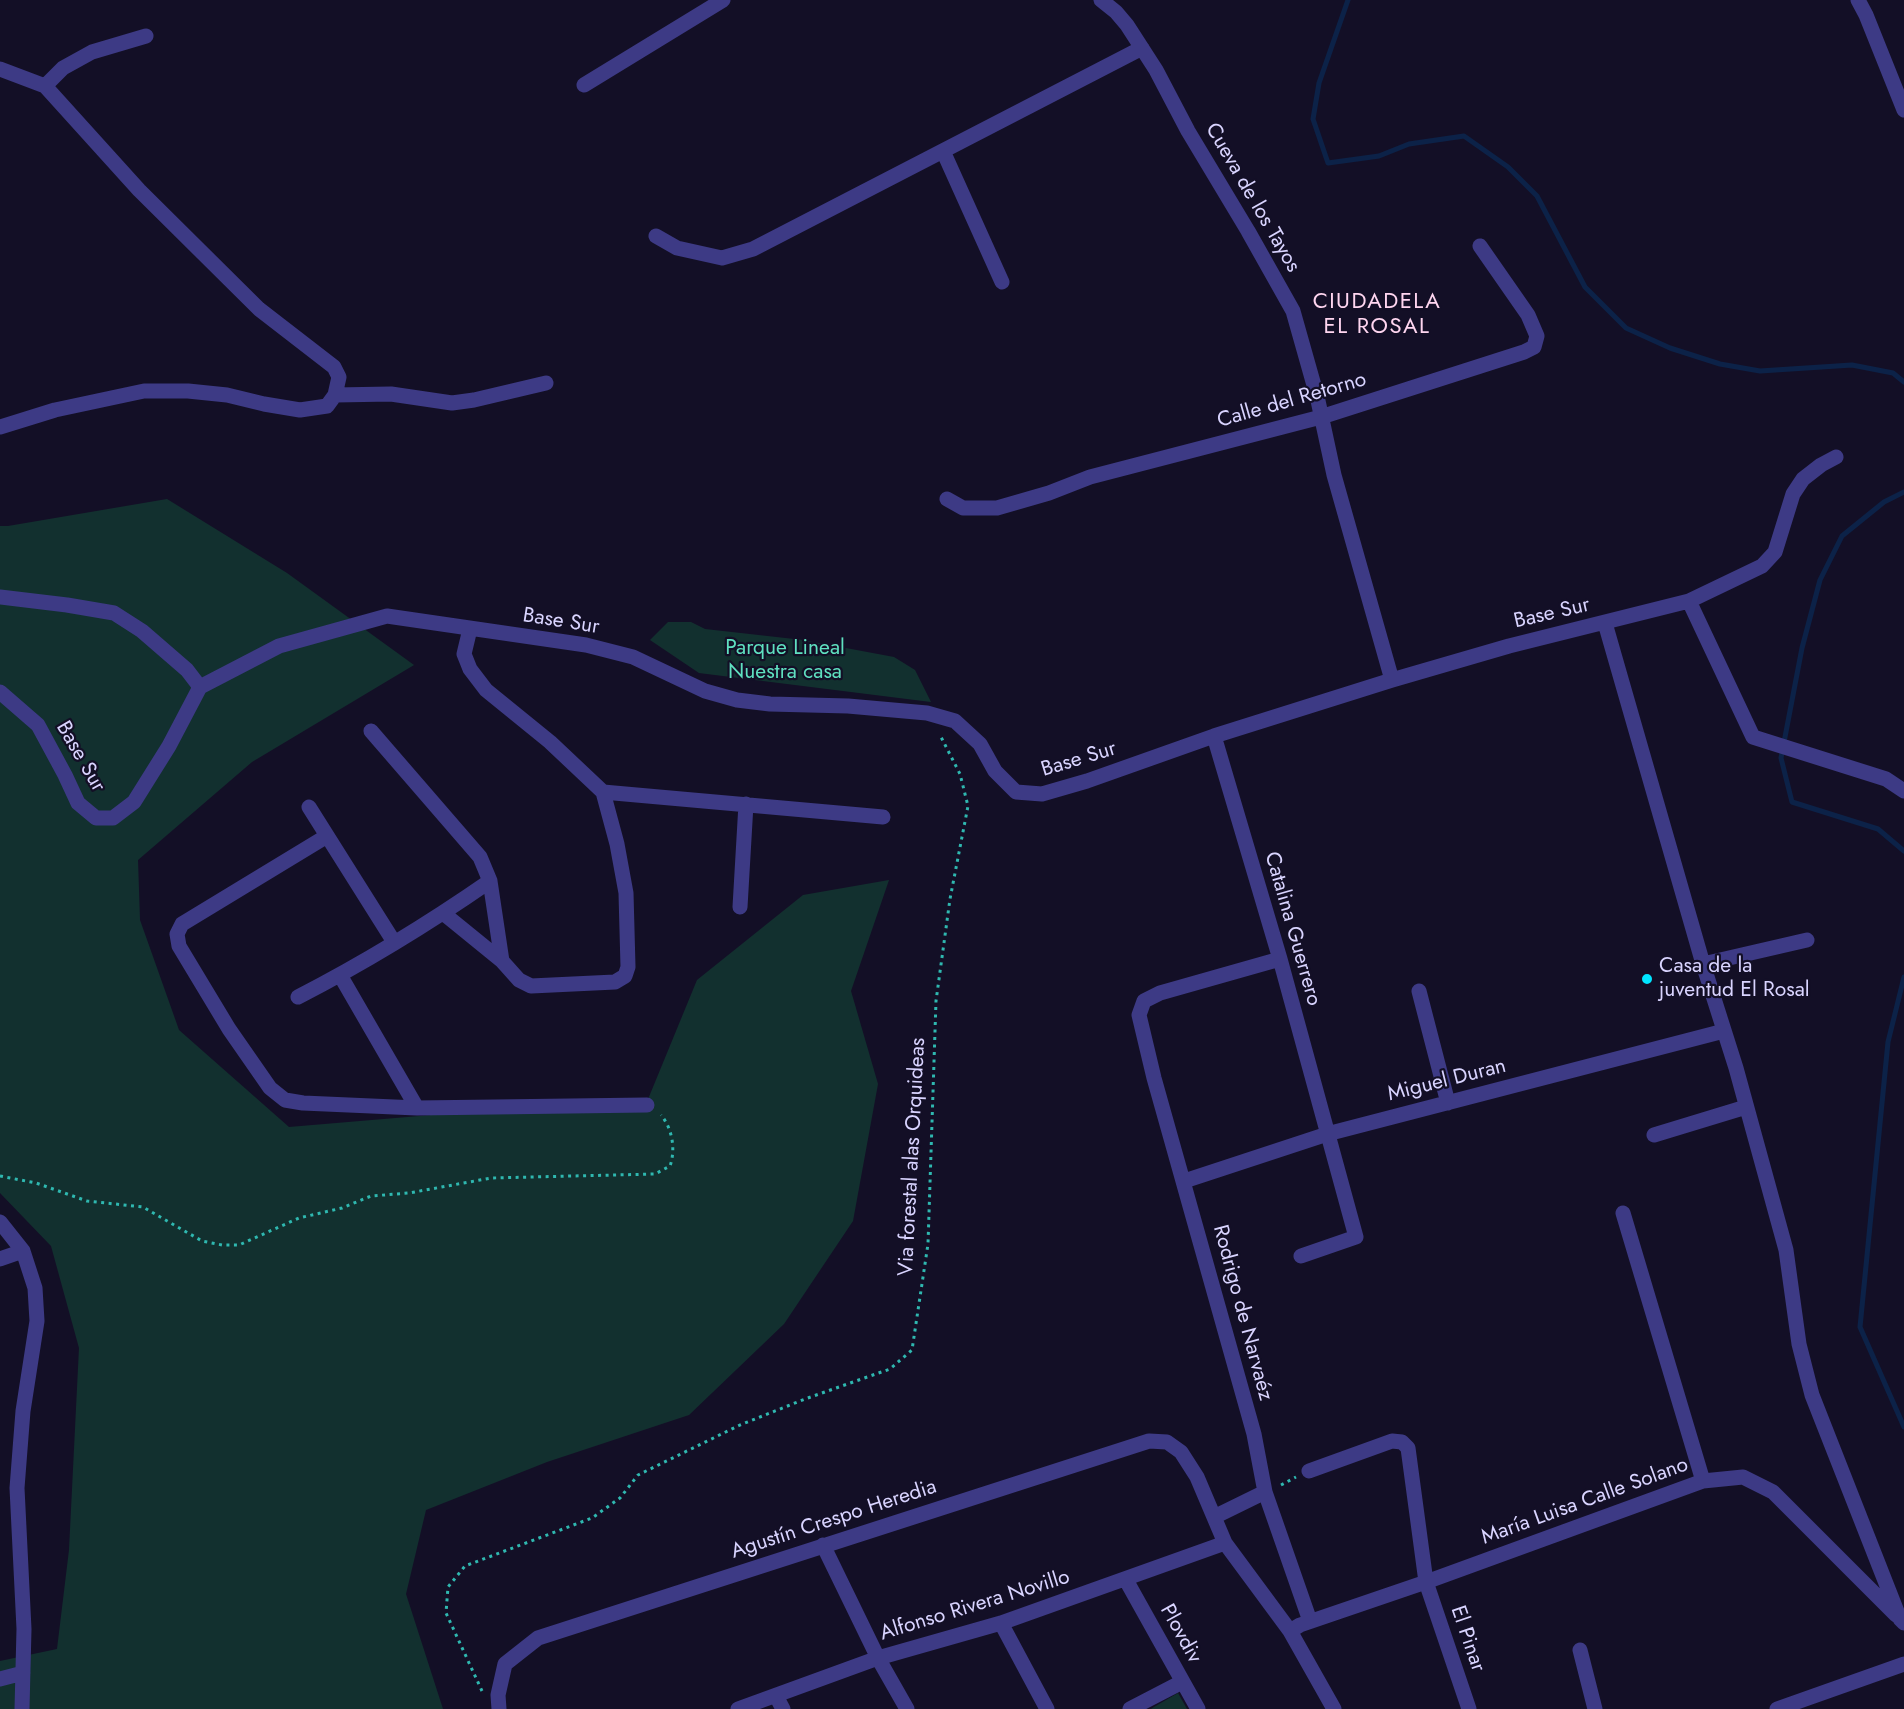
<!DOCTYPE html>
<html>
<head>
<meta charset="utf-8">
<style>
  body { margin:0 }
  canvas { display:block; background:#130f26 }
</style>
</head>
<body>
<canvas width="1904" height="1709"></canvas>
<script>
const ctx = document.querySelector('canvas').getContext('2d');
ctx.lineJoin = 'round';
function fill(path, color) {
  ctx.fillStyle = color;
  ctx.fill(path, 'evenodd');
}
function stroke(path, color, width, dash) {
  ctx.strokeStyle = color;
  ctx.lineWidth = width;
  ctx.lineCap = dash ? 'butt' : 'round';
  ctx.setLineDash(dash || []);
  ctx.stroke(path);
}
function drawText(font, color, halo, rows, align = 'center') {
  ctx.font = font + ' Jost,sans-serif';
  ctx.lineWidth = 4.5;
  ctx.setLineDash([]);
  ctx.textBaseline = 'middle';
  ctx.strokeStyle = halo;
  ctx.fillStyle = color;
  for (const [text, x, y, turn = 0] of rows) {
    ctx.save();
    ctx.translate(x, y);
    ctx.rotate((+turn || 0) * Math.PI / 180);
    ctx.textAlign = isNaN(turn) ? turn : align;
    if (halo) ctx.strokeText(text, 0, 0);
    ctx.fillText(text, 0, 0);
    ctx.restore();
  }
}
fill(new Path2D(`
  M167,499l120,74 127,92 -162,97 -114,98 2,60 39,110 110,97 166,-14 189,-4 53,-129 106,-85 86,-15 -38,111 27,93 -25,137 -69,103 -95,91 -142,47 -121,48 -20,84 37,115h-443v-48l57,-12 12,-99 10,-202 -28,-102 -51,-53v-667h8z
  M668,622h23l14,7 98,11 91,17 21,13 16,32 -232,-29 -49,-33z
  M1178,1693l9,16h-36l3,-2z`), '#12302f');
stroke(new Path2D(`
  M1348,0l-29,83 -6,36 15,44 51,-7 30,-12 55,-8 44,31 29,29 48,91 41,41 44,20 50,16 40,7 92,-6 41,8 11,9
  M1904,492l-20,10 -42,34 -22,44 -18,68 -21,110 11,44 86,27 26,22
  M1904,977l-16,65 -28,285 44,100`), '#0c2248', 5);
stroke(new Path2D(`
  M0,1176l36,7 51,18 56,6 59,34 20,4h17l60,-27 43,-10 29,-12 38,-3 82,-15 164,-4 15,-8c6,-17 2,-38 -9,-51
  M1281,1485l15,-8
  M482,1691l-36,-78 2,-26 17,-21 127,-48 28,-20 18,-23 102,-50 65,-26 85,-30 22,-19 16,-106 8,-243 14,-102 18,-93 -8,-32 -20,-39`), '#2fb8b0', 3, [3, 4.5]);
stroke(new Path2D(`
  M1101,0l15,12 11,13 29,45 32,61 60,100 45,80 24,85 17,79 58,205
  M1858,0l8,15 38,95
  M0,69l45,17 94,104 120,119 75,58 5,10 -4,18 -8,11 -27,4 -36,-6 -37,-9 -39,-4h-44l-89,19 -55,17
  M584,85l139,-85
  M45,86l18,-18 29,-16 54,-16
  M943,151l59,131
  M656,236l21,12 45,10 31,-9 389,-201
  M335,395l56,-1 61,9 22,-3 72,-17
  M947,499l16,9h34l52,-15 41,-16 231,-60 203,-65 10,-5 3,-11 -9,-21 -48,-69
  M0,597l67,8 47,8 28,18 45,39 13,17
  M1689,601l64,136 133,42 18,12
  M1605,623l98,341 33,104 50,182 13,94 13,51 88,224 4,4
  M0,692l38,33 27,50 13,28 18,15h17l21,-16 35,-56 31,-59 79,-41 108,-30 199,29 47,12 72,34 32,9 33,4 78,2 79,7 28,8 25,23 15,27 21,21 26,2 45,-13 127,-45 178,-56 117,-34 180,-45 73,-35 13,-14 18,-58 10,-15 18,-14 15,-8
  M371,731l109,126 10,24 12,80
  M1214,736l66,223 76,278 -55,19
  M603,792l280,25
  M309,807l85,135
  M327,836l-145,88 -5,10 2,12 50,83 41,59 15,12 18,3 114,5 230,-3
  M740,907l6,-103
  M443,913l59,48 17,19 12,6 84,-4 10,-6 3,-9 -2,-74 -9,-49 -14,-52 -53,-50 -64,-52 -16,-21 -6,-15 6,-25
  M1280,959l-120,34 -16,8 -5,14 15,63 100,356 11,58 45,129
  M1703,964l104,-24
  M340,975l77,133
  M1419,991l29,112
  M298,997c66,-34 130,-73 192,-116
  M1654,1135l92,-28
  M1184,1181l143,-47 397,-103
  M1623,1213l80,268
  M0,1222l23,29 12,37 2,33 -14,90 -6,77 7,141 -2,80
  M0,1259l23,-8
  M1309,1471l83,-30 10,1 6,6 18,134 43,127
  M1214,1517l51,-25
  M823,1545l55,113 29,51
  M1126,1580l72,129
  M1001,1623l46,86
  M1580,1650l15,59
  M0,1679l23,-6
  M776,1696l7,13
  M499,1709l-1,-14 7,-31 33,-26 611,-197 18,1 14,10 16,25 28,66 65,88
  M738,1709l140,-51 123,-35 224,-80
  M1130,1709l52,-27
  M1334,1709l-44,-78 10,-6 126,-43 277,-101 40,-4 30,15 123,123
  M1777,1709l127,-45`), '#3d3a85', 15);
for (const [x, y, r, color] of [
  [1647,979,6,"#00e5ff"]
]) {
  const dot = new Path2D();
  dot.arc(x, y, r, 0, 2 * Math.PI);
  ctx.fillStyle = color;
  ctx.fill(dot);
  stroke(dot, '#130f26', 2);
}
drawText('21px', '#d9d4ff', '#130f26', [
  ["Cueva de los Tayos",1252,198,60],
  ["Calle del Retorno",1292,401,-16],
  ["Base Sur",1552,614,-13],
  ["Base Sur",561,622,9],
  ["Base Sur",80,757,60],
  ["Base Sur",1079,760,-17],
  ["Catalina Guerrero",1292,929,74],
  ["Miguel Duran",1447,1081,-14],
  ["Via forestal alas Orquideas",913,1157,-87],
  ["Rodrigo de Narvaéz",1242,1313,75],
  ["María Luisa Calle Solano",1585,1502,-20],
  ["Agustín Crespo Heredia",834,1520,-18],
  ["Alfonso Rivera Novillo",975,1606,-17],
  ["Plovdiv",1180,1634,61],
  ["El Pinar",1467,1639,71]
]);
drawText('21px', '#5fe0c0', '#130f26', [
  ["Parque Lineal",785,649],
  ["Nuestra casa",785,673]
]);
drawText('21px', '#d9d4ff', '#130f26', [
  ["Casa de la",1659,967],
  ["juventud El Rosal",1659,991]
], 'left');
ctx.letterSpacing = '1.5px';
drawText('22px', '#ffd6f0', '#130f26', [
  ["CIUDADELA",1377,303],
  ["EL ROSAL",1377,328]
]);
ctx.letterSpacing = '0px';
</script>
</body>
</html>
